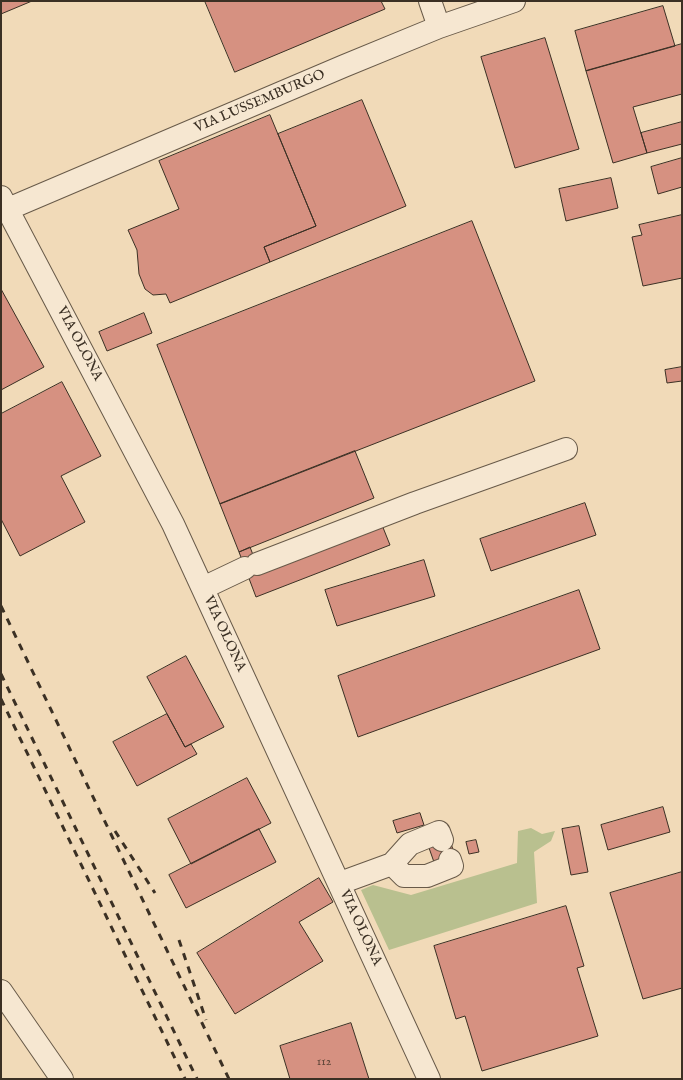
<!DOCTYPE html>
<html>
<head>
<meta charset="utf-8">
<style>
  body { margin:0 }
  #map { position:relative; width:683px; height:1080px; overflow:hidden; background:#f1dab8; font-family:"IM FELL English",serif }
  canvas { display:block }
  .frame { position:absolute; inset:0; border:2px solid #3b3024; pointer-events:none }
</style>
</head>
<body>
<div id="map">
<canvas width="683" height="1080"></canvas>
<div class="frame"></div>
</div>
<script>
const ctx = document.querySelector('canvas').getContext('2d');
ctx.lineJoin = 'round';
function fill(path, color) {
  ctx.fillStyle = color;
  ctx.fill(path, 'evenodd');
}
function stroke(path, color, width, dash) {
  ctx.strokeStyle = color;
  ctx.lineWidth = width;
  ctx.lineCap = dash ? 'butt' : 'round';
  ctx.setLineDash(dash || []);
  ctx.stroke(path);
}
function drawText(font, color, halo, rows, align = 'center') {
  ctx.font = font + ' "IM FELL English",serif';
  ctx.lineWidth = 3.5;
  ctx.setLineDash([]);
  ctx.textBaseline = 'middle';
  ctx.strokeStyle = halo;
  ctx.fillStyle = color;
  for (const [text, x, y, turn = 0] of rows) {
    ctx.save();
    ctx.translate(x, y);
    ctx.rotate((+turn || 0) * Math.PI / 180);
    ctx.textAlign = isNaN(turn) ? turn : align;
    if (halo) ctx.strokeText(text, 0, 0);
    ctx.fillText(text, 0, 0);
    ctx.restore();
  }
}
fill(new Path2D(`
  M531,828l11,6 13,-3 -4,10 -17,11 3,51 -148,47 -28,-60 12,-5 38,10 106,-32 1,-32z`), '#b9c08f');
const building = new Path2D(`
  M1,1h31l-31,13z
  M205,1h176l4,8 -150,63z
  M663,6l12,40 -89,25 -11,-40z
  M545,38l34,111 -64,19 -34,-111z
  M682,44v50l-49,13 14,46 -34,10 -27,-92z
  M362,100l44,106 -136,56 -6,-15 52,-21 -38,-92z
  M270,115l46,111 -52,21 6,15 -100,41 -4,-9 -13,1 -8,-6 -6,-15 -2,-24 -9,-20 51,-21 -20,-48z
  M682,122v22l-35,9 -6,-20z
  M682,158v29l-24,7 -7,-27z
  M611,178l7,30 -52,13 -7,-32z
  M682,215v63l-39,8 -11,-49 10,-2 -3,-10z
  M472,221l63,160 -315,123 -63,-159z
  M1,289l43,78 -43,23z
  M144,313l8,20 -45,18 -8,-19z
  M682,367v14l-15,2 -2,-13z
  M62,382l39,74 -40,20 24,46 -65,34 -19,-37v-105z
  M355,451l19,47 -135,54 -19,-48z
  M585,503l11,32 -105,36 -11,-32z
  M382,525l8,20 -134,52 -17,-45 11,-5 10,26z
  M424,560l11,36 -98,30 -12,-36z
  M579,590l21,59 -242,88 -20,-61z
  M186,656l38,71 -39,20 -38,-70z
  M167,714l18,33 6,-3 6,10 -60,32 -24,-44z
  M247,778l24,45 -80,41 -23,-45z
  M663,807l7,25 -62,18 -7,-25z
  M420,813l4,12 -27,8 -4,-12z
  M579,826l9,46 -17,3 -9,-46z
  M259,829l17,33 -90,46 -17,-33z
  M449,838l7,20 -21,7 -7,-20z
  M476,840l3,12 -10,2 -3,-12z
  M682,872v116l-39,11 -33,-106z
  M319,878l14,24 -34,20 24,39 -88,53 -38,-61z
  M566,906l18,60 -7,2 21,68 -116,35 -17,-55 -9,3 -22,-73z
  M351,1023l18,56h-79l-10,-33z`);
fill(building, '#d69181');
stroke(building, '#3b3024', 1);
const minor = new Path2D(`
  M430,1l9,26
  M1,197l172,327 256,555
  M8,209l336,-143 95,-39 75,-26
  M257,564l158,-61 151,-54
  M203,588l42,-20
  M442,840l-3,-8 -29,12 -18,20 12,12h23l25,-10 -2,-6
  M340,883l52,-19
  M1,991l61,88`);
stroke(minor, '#685a49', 24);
stroke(minor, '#f6e7d1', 22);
stroke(new Path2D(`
  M1,606l228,473
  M1,674l196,405
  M1,699l184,380
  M115,831l40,62
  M179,940l27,80`), '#3b3024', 3, [7, 7]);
drawText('12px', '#62483b', null, [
  ["112",324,1063]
]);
drawText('14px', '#3b3024', '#f6e7d1', [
  ["VIA LUSSEMBURGO",260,102,-23],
  ["VIA OLONA",79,344,62],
  ["VIA OLONA",224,634,65],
  ["VIA OLONA",360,928,65]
]);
</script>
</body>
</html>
